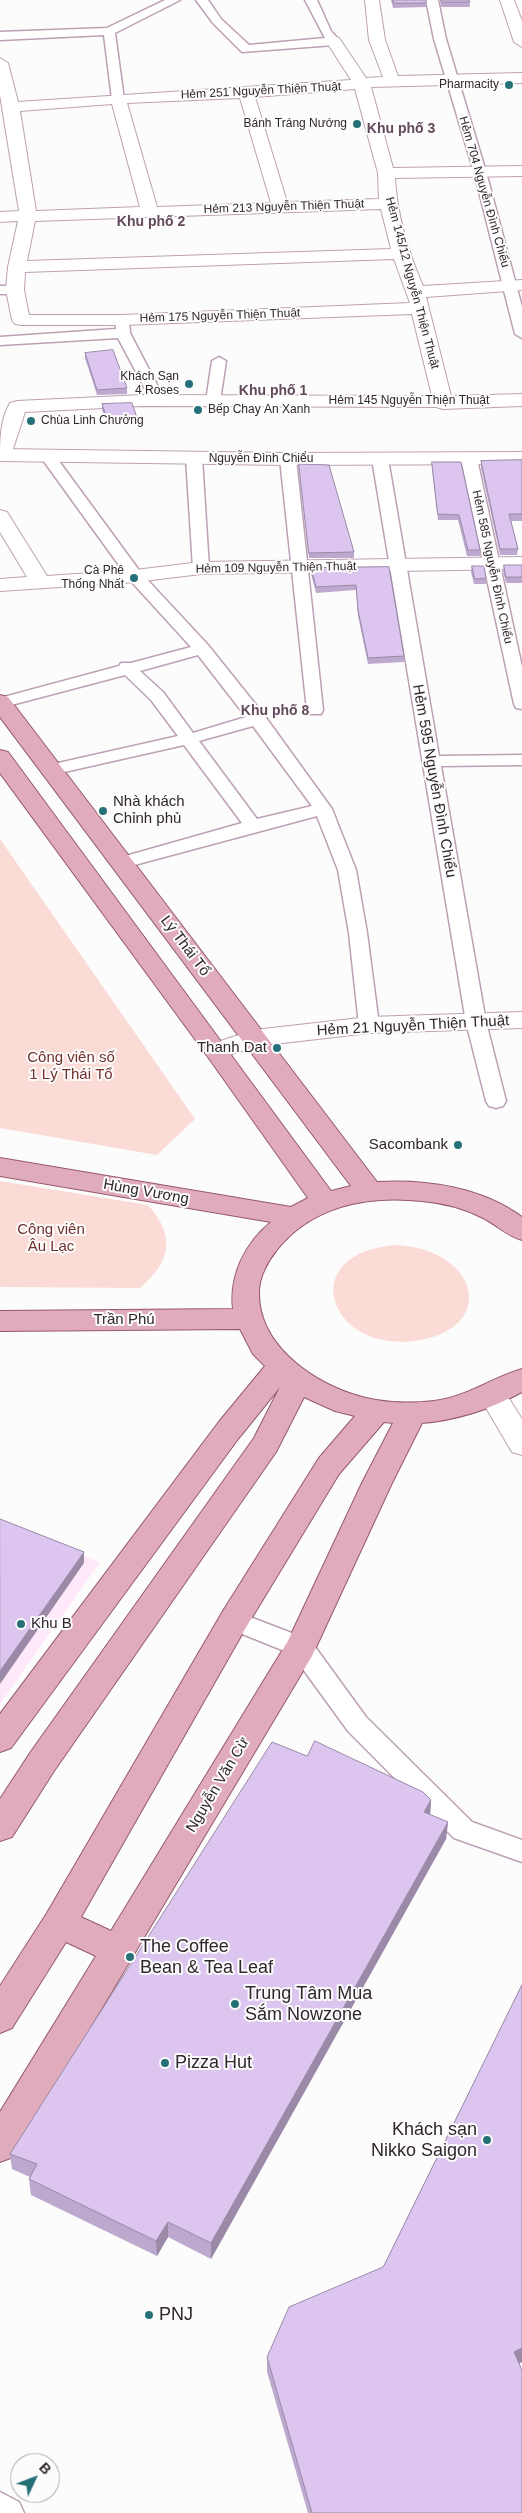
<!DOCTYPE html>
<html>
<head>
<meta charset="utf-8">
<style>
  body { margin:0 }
  #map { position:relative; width:522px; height:2513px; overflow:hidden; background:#fcfcfc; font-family:Arial,sans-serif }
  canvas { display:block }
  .north { position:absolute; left:10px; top:2453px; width:50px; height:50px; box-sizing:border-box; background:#fcfcfc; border:1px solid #aba6aa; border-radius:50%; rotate:47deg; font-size:14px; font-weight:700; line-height:20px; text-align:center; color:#31262e }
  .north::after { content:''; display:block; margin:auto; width:18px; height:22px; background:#267078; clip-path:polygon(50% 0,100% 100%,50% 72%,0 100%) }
</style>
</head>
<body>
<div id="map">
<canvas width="522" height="2513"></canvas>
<div class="north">B</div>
</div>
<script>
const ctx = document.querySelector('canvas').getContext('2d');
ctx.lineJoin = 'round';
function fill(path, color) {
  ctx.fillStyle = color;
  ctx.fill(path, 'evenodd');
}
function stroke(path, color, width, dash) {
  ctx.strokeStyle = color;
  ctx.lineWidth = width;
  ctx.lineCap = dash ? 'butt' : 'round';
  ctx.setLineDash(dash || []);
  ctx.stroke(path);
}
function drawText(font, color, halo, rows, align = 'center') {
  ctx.font = font + ' Arial,sans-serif';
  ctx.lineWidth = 4;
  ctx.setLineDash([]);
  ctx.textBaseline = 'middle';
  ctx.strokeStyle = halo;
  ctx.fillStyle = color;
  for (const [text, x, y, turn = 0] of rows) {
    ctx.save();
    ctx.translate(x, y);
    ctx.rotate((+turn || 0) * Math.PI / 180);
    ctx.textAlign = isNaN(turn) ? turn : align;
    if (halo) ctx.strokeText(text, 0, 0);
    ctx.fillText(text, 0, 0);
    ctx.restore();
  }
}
fill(new Path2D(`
  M0,1523l100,39 -100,142z`), '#ffe8f9');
fill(new Path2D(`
  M0,839l195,280 -38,36 -157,-27z
  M0,1181l148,24c28,31 23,57 -8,83l-140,-1z
  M397,1245c83,5 102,85 17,96 -86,11 -120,-89 -17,-96z`), '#fbdbd6');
const service = new Path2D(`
  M165,0h15l-65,33 9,66 -6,4 -6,-4 -8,-64 -104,5v-8l107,-4z
  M196,0h12l13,19 28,26 76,-7 -20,-38h12l14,31 9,10 -6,4 -92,7 -29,-29z
  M426,0h12l8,39 40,133 36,135v31l-7,-4 -41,-162 -40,-133z
  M0,286h15l7,4 -7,4h-15z
  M122,316l7,4 1,13 36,69 -2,3h-10l-2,-3 -34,-64 -118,7v-8l116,-8 -1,-9z
  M219,357l7,4 -6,40 -7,4 -7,-4 6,-40z
  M48,451l5,2 88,120 67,72 56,70 68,94 24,61 11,63 12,92 -3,4 -7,2 -7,-2 -3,-4 -10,-92 -11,-63 -21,-54 -190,51h-12l-3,-4 3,-4 127,-36 -58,-78 -133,30 -6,-1 -3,-4 3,-4 133,-30 -27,-36 -26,-25 -125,33v-10l119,-32 2,-3h10l60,-16 -62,-68 -89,-123zM198,655l48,62 -53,16 -30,-41 -23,-21zM253,726l59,80 -55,13 -58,-78z
  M194,453l8,5 7,110 -8,5 -8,-5 -7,-110z
  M288,454l8,5 27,251 -2,4h-12l-2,-4 -27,-251z
  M380,454l8,5 51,297 83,-1v10l-81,1 45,256 20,79 -3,5 -7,2 -7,-2 -3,-5 -20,-79 -94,-563z
  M469,454l8,5 45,208v42l-6,-1 -2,-4 -53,-245z
  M234,1611l76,29 56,77 106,105 50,18v22l-68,-24 -106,-107 -56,-77 -67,-27 -3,-7 3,-7z
  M0,2492l19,10 5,11h-24z`);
const minor = new Path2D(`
  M365,0h14l6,40 13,36 124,-3v10l-151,4 22,81 129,-2v10l-127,2c2,38 13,73 28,108l99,-6v10l-96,7 25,99 71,-2v12l-79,3 -7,-2 -293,-1 -118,6 -14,43 -3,4 -8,2c0,-20 0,-41 10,-58l7,-2 126,-6 289,1 -20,-82 -290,11h-101l-6,-1 -3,-4 -6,-30 2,-23 10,-46 -18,1v-10l19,-1 -19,-116v-37l8,5 10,39 333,-22 -25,-39 8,-5 5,2 27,40 17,-1 -14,-37zM355,89l23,84 1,26 -92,3 -32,-105zM240,98l31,105 -114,4 -30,-104zM112,104l28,103 -104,4 -16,-100zM381,209l10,40 -364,12 8,-40zM394,259l16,44 -288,12h-93l-5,-25 1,-18z
  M0,510l7,2 40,64 88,-6 66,-8 321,-5v12l-321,5 -66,8 -135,9v-12l27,-2 -27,-45z
  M522,1012v16l-153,5 -112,13 -40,13 -9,-2 -4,-6 4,-6 46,-15 115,-13z
  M493,1385l10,4 19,30v36l-10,-3 -33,-56 4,-7z`);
const tertiary = new Path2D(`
  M500,0h14l8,21v26l-8,-5z`);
const secondary = new Path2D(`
  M0,449l288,4 234,-1v12l-234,1 -288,-4z`);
const primary = new Path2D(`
  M0,695l8,2 369,485c48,-3 105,5 145,35v23c-15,-4 -25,-15 -39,-22 -19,-10 -40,-15 -61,-17 -55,-6 -111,5 -146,50 -9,11 -17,27 -17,41 -1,51 49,87 93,102 26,9 55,10 82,7 33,-4 57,-23 88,-32v23c-31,17 -65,28 -100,31l-30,60 -80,173 -299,501 -13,5v-50l96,-156 -30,-14 -54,86 -12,5v-47l47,-73 176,-302 96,-153 36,-42 -20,-5 -31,-14 -28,55 -222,319 -42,66 -12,4v-42l30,-46 224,-315 26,-51 -42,52 -227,309 -11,4v-38l218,-291 47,-57 -12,-12 -13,-25 -240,2v-20l233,-2c-4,-33 12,-66 38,-87l-271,-46v-18l291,49 17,-9 -100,-141 -208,-284v-23l8,2 323,439 20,-5 -351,-469zM384,1422l9,1 -31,60 -74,158 -177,290 -30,-14 164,-288 94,-155z`);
stroke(service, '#bda0b5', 3);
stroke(minor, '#bda0b5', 2);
stroke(tertiary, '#bda0b5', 2);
stroke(secondary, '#bda0b5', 2);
stroke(primary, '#96596d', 2);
fill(service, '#fff');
fill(minor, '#fff');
fill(tertiary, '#fff');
fill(secondary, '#fff');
fill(primary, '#e0acbc');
fill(new Path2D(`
  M391,0h35v7l-33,1z
  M440,0h29l1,7h-29z
  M85,353l42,35v6l-30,1 -12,-37z
  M102,404l35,14 1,6h-31l-5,-14z
  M522,460v61h-11l7,28 -1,6h-17l-19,-87v-7z
  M432,462l48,88v6h-13l-9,-36h-20l-6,-53z
  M299,464l55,88v6h-45z
  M504,565l18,2v16h-16l-3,-12z
  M472,566l14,12v6h-12l-3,-12z
  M389,567l15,89v6l-36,2 -10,-48 -2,-26 -40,3 -5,-19v-6z
  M307,1756l124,44 -1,15 18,7 -2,17 -235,420 -43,-22 -11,19 -126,-61 -2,-16 1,-2 -18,-8 -2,-15z
  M522,1985v377l-3,1 3,150h-214l-41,-141v-15l116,-90z`), '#bda9ce');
fill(new Path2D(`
  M84,1552v11l-84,121v-13z
  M431,1800l-1,16 -6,-4z
  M448,1822l-2,17 -235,420v-16z
  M168,2222v15l-11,19 -1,-15z
  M522,2348v14l-10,5 2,-15z`), '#9a8aa7');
const building = new Path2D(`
  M393,0h33v3h-32z
  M441,0h28l1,2h-28z
  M113,350l14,38 -30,2 -12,-37z
  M132,403l5,15 -30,1 -5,-15z
  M522,460v54h-13l9,35h-18l-19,-88z
  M432,462h29l19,88h-12l-9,-35 -21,-1z
  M299,464l30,1 25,87 -45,1z
  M504,565h18v12h-16z
  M472,566h12l2,12 -11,1z
  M389,567l15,89 -36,2 -10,-48 -2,-25 -40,2 -5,-19z
  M0,1519l84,33 -84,119z
  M315,1741l108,51 8,8 -7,12 24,10 -237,421 -43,-21 -12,19 -127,-62 8,-15 -27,-10 262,-412 35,14z
  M522,1985v363l-8,4 8,18v143h-210l-45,-156 22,-50 94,-40z`);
fill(building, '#dcc5ef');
stroke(building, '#9a8aa7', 1);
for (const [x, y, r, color] of [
  [509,85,5,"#267078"],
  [357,124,5,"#267078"],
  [189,384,5,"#267078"],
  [198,410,5,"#267078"],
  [31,421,5,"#267078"],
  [134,578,5,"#267078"],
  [103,811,5,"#267078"],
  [277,1048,5,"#267078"],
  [458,1145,5,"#267078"],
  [21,1624,5,"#267078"],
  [130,1957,5,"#267078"],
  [235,2004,5,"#267078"],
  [165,2063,5,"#267078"],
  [487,2140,5,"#267078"],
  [149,2315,5,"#267078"]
]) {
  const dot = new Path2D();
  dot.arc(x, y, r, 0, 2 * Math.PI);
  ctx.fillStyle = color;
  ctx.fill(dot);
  stroke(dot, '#fcfcfc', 2);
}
drawText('12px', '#31262e', '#fcfcfc', [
  ["Pharmacity",499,85],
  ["Bánh Tráng Nướng",347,124],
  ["Khách Sạn",179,377],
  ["4 Roses",179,391],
  ["Bếp Chay An Xanh",208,410,"left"],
  ["Chùa Linh Chưởng",41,421,"left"],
  ["Cà Phê",124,571],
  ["Thống Nhất",124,585]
], 'right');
drawText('12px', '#31262e', '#fcfcfc', [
  ["Hẻm 251 Nguyễn Thiện Thuật",261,91,-3],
  ["Hẻm 704 Nguyễn Đình Chiểu",484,192,74],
  ["Hẻm 213 Nguyễn Thiện Thuật",284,207,-2],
  ["Hẻm 145/12 Nguyễn Thiện Thuật",412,283,75],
  ["Hẻm 175 Nguyễn Thiện Thuật",220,316,-2],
  ["Hẻm 145 Nguyễn Thiện Thuật",409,401],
  ["Nguyễn Đình Chiểu",261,459],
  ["Hẻm 585 Nguyễn Ðình Chiểu",492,567,78],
  ["Hẻm 109 Nguyễn Thiện Thuật",276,568,-1]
]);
drawText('bold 14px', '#62495c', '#fcfcfc', [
  ["Khu phố 3",401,129],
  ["Khu phố 2",151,222],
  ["Khu phố 1",273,391],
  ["Khu phố 8",275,711]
]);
drawText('15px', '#31262e', '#fcfcfc', [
  ["Hẻm 595 Nguyễn Ðình Chiểu",434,781,80],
  ["Lý Thái Tổ",185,946,53],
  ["Hẻm 21 Nguyễn Thiện Thuật",413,1026,-3],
  ["Hùng Vương",146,1192,10],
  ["Trần Phú",124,1320],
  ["Nguyễn Văn Cừ",218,1785,-59]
]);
drawText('15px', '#31262e', '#fcfcfc', [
  ["Nhà khách",113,802],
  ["Chỉnh phủ",113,819],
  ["Thanh Dat",267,1048,"right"],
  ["Sacombank",448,1145,"right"],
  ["Khu B",31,1624]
], 'left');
drawText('15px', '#71312b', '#fcfcfc', [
  ["Công viên số",71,1058],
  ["1 Lý Thái Tổ",71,1075],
  ["Công viên",51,1230],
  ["Âu Lạc",51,1247]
]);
drawText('18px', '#31262e', '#fcfcfc', [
  ["The Coffee",140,1947],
  ["Bean & Tea Leaf",140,1968],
  ["Trung Tâm Mua",245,1994],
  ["Sắm Nowzone",245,2015],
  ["Pizza Hut",175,2063],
  ["Khách sạn",477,2130,"right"],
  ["Nikko Saigon",477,2151,"right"],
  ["PNJ",159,2315]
], 'left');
</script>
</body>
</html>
